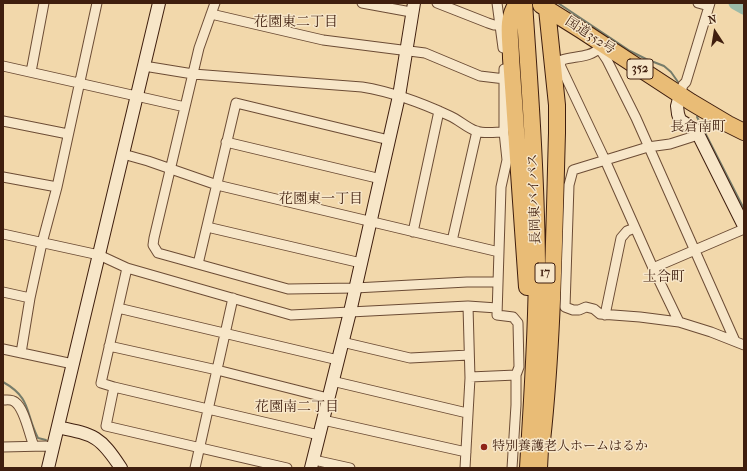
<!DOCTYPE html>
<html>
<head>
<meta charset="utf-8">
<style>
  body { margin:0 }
  #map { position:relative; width:747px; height:471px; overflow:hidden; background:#f2d8ab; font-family:"IM FELL French Canon",serif }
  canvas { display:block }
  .frame { position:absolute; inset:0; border:4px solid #3f1e0e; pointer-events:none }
  .north { position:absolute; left:695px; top:12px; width:40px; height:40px; -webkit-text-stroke:3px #f7e6c8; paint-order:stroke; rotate:348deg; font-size:11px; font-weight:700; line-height:16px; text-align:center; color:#3f1e0e }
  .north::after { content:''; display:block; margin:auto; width:14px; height:18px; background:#3f1e0e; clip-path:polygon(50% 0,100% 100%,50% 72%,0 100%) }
</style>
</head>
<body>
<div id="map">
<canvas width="747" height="471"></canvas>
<div class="frame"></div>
<div class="north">N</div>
</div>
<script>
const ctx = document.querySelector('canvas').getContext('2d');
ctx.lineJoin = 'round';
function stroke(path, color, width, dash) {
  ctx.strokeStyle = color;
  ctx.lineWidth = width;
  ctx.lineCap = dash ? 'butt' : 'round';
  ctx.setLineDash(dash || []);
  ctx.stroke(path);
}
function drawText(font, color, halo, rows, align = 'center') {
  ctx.font = font + ' "IM FELL French Canon","Noto Serif JP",serif';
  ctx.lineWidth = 3;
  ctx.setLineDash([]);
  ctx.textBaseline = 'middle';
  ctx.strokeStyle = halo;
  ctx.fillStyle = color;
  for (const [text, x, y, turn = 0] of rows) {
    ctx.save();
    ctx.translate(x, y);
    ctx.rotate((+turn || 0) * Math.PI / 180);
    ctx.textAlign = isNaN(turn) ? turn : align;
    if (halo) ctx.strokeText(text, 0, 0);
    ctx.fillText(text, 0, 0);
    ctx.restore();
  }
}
stroke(new Path2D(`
  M558,3l72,48 16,8 18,7 7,6 7,10
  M697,117l47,92
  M3,382c29,16 22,31 35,56l8,2`), '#767c6a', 2);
stroke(new Path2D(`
  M735,3l9,5`), '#9bbaa8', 13);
const street = new Path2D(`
  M215,3l-16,45 -45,190 -1,7 5,8 130,36 67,-1 112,-6h31
  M362,3l49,9
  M437,3l51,20 6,2h7
  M497,3l6,45
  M698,3l11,3
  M211,14l112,26 102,13 55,23 25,3
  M600,45l-1,3 8,12 29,58 99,223
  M599,48c-8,10 -26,8 -37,12l-2,5 45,95 48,108 26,54
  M3,66l182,41
  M144,66l49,8 169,13c31,5 60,16 88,29 9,4 17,12 26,15 8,3 20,1 28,1
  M504,69v63l3,28 -6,27 -4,128 16,2 5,6 1,44 -3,8v30l-4,63
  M31,72l13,-69
  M680,95l3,-10 3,-3 24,-79
  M3,121l65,13
  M698,135l-28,9 -22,3 -75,23 -4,15 -4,122 8,3h6l7,-3 8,2 6,5 40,3 39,5 32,10 33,13
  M226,142l155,37
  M123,154l25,7 69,24 282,67
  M3,177l54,10
  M207,227l154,36
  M413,232l26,-121
  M3,234l96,21 28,13 164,47 177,-9 29,2
  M452,241l25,-110
  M198,264l38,-161 153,37
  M127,268l-26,115 13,4 -8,39 181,42
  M653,268l91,-39
  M3,292l27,6
  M118,308l220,52
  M605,315l16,-77 6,-7 8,-3
  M342,342l68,16 59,-3
  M109,346l108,24 111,28
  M3,349l70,15
  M21,353l9,-55 12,-55 15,-56 40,-184
  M470,377l46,-2
  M332,381l135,32
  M114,387l205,48
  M3,400c4,0 9,-1 12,2 10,7 14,33 19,44
  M323,420l143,32
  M3,447l43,-1 7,2
  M314,460l36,8
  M195,468l38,-170
  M465,468l5,-90 -2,-72`);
const secondary = new Path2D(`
  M680,95l-3,11 1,8 2,6 16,10 48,96
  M58,427c37,8 42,9 63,41
  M48,468l111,-465
  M311,468l39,-156 49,-216 15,-93`);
const highway = new Path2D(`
  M518,3c-13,14 -7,38 -7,55l16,229
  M524,3c6,86 12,173 13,260 0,68 -5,137 -9,205
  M541,5l40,25 110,72 37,22 16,8
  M542,441c11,-102 12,-205 15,-308v-28l-10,-96
  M539,468l2,-38`);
stroke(street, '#6c4c35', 11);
stroke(secondary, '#3f1e0e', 14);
stroke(highway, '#3f1e0e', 18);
stroke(street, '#f7e6c8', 9);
stroke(secondary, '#f7e6c8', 12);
stroke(highway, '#e9bc76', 16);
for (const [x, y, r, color] of [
  [484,447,4,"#8f2418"]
]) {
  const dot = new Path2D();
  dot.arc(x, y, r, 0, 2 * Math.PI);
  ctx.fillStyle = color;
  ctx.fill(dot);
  stroke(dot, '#f7e6c8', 1.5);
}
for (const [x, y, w] of [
  [640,69,26],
  [545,273,20]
]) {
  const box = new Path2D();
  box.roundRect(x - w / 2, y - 10, w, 20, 3);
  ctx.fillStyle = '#f7e6c8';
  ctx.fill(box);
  stroke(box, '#3f1e0e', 1);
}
drawText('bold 12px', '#3f1e0e', null, [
  ["352",640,69],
  ["17",545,273]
]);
drawText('13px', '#3f1e0e', '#f7e6c8', [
  ["国道352号",590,36,33],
  ["長岡東バイパス",535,199,-92]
]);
drawText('13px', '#3f1e0e', '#f7e6c8', [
  ["特別養護老人ホームはるか",492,447]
], 'left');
drawText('14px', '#3f1e0e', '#f7e6c8', [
  ["花園東二丁目",296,23],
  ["長倉南町",698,128],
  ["花園東一丁目",321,200],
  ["土合町",664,278],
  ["花園南二丁目",297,408]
]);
</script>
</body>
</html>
